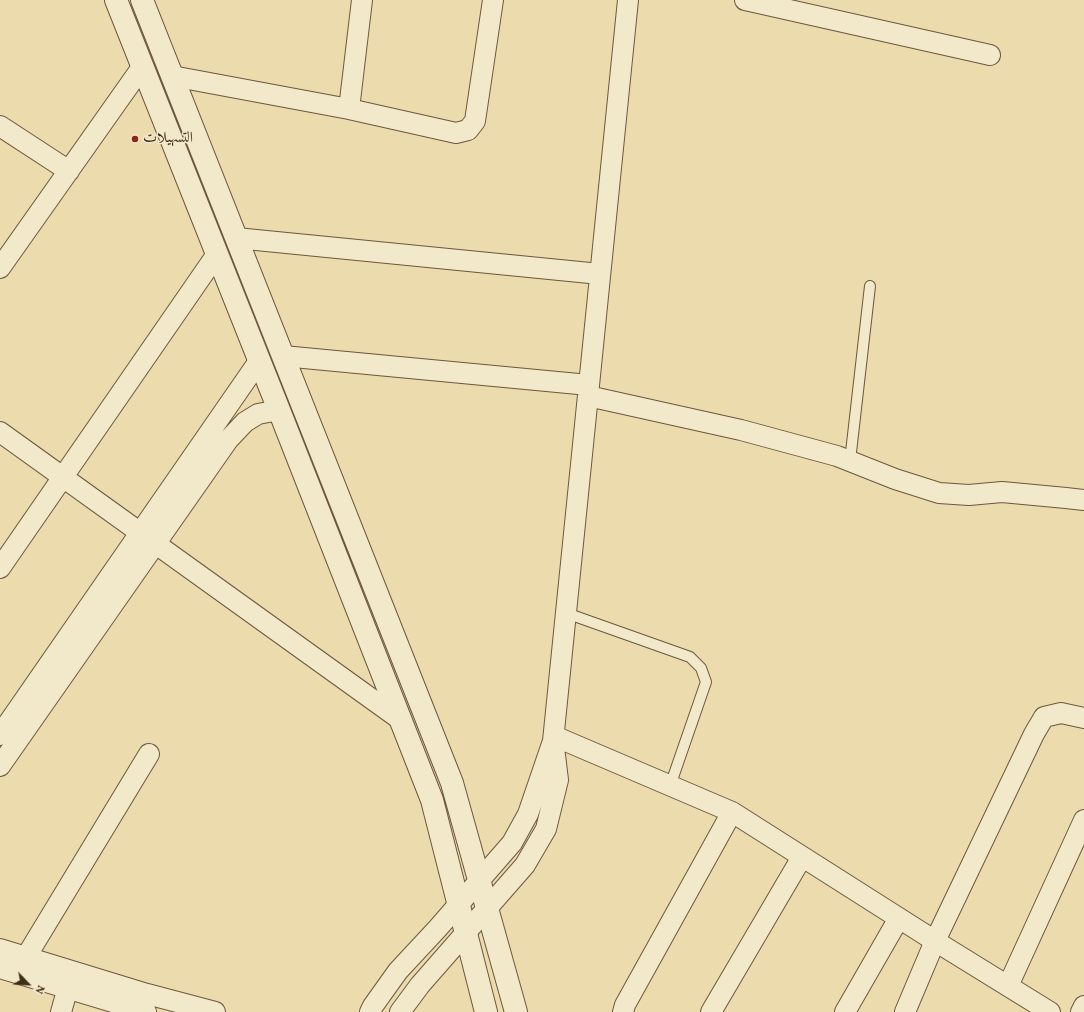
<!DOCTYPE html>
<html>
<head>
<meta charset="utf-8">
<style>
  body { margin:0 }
  #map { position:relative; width:1084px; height:1012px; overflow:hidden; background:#ebdbad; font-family:Vollkorn,serif }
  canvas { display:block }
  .north { position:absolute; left:8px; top:964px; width:40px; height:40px; -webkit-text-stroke:3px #f2e8ca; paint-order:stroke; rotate:115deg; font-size:11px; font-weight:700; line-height:16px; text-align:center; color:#402d19 }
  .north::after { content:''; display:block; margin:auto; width:14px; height:18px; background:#402d19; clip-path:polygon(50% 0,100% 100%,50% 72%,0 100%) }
</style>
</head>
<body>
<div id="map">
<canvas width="1084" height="1012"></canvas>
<div class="north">N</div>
</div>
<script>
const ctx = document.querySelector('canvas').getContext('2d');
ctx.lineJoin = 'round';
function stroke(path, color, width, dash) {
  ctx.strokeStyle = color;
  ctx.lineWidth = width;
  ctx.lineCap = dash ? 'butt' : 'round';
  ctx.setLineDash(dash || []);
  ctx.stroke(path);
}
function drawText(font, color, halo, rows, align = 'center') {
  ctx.font = font + ' Vollkorn,Amiri,serif';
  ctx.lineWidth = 3;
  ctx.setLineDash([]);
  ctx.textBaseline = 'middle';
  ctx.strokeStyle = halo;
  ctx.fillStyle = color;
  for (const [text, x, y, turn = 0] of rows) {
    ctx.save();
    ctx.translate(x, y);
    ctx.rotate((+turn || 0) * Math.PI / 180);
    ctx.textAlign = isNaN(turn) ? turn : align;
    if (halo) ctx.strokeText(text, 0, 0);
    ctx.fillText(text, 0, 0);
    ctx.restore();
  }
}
const service = new Path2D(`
  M850,461l20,-175
  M566,613l124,44 11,11 5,14 -36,104`);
const minor = new Path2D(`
  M745,0l245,55
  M172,76l177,33 107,24 12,-3 7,-9 18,-121
  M349,109l13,-109
  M0,126l69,45
  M236,238l364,36
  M0,268l142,-201
  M283,356l306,29
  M588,396l153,34 96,26 58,23 44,14 30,2 33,-3 64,6 18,2
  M0,432l401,288
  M0,568l217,-314
  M0,735l259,-374
  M554,736l178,76 203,129 115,71
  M0,766l228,-326 17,-18 13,-8 21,-4
  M0,949l147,45 68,18
  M26,957l123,-203
  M0,968l146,44
  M1008,986l76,-166
  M61,1012l10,-35
  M370,1012l3,-6 25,-35 40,-43 74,-85 16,-29 25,-73 75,-741
  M400,1012l20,-27 105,-120 21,-36 12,-49 -4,-33
  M623,1012l2,-7 107,-193
  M711,1012l91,-155
  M845,1012l54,-94
  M905,1012l30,-71 99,-207 10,-17 17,-4 23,5
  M1081,1012l3,-6`);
const tertiary = new Path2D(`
  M116,0l163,410 153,390 54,212
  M142,0l310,783 64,229`);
stroke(service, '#6b583e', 12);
stroke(minor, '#6b583e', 22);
stroke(tertiary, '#6b583e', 24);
stroke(service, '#f2e8ca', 10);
stroke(minor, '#f2e8ca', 20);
stroke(tertiary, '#f2e8ca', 22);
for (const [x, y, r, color] of [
  [135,139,4,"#8f2418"]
]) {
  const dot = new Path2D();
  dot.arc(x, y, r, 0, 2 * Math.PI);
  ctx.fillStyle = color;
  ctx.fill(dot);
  stroke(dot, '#f2e8ca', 1.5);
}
drawText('15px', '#402d19', '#f2e8ca', [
  ["التسهيلات",143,139]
], 'left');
</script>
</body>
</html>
